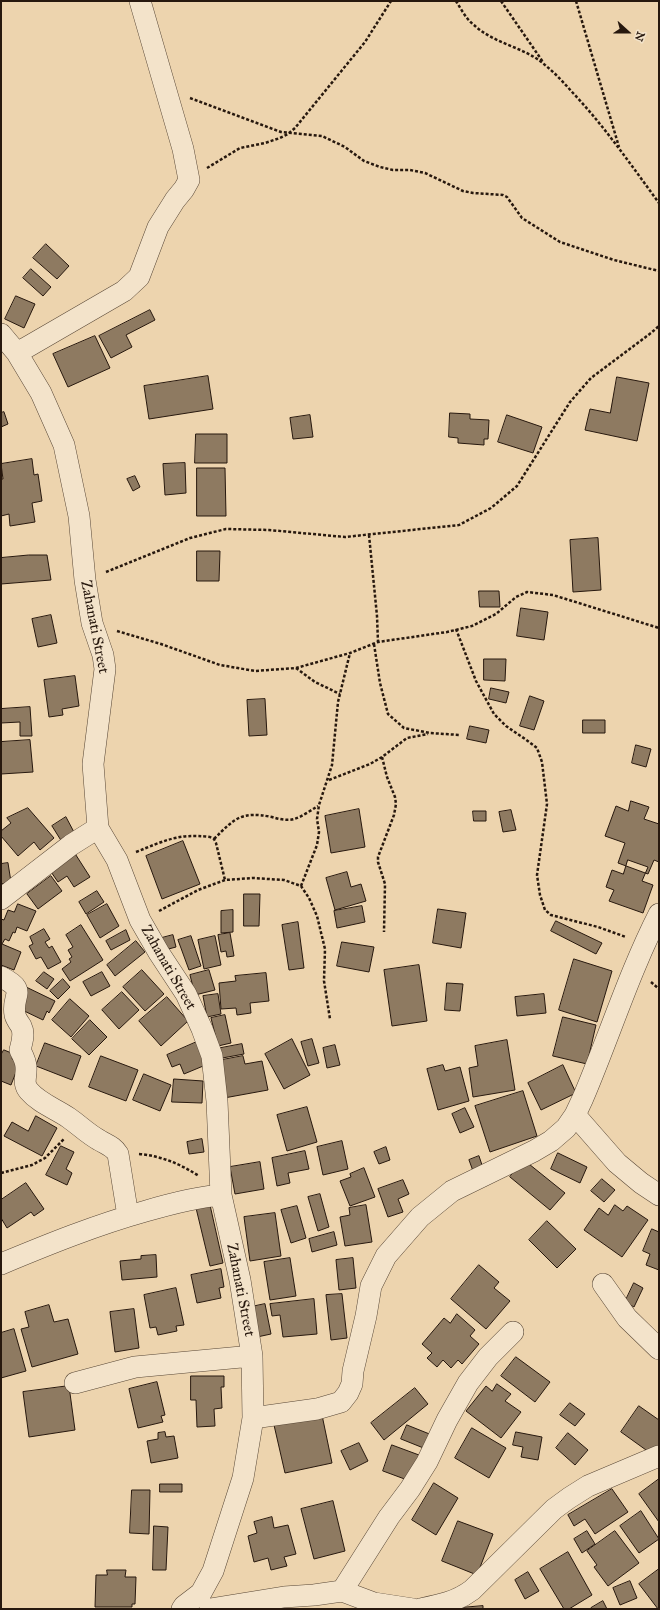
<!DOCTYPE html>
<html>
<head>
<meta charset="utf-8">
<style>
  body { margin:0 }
  #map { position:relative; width:660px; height:1610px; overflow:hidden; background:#edd4ae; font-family:"IM FELL Great Primer",serif }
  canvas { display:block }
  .frame { position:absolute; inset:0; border:2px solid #27180e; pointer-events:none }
  .north { position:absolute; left:608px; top:12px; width:40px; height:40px; -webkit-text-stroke:3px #f3e3ca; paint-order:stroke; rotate:111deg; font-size:11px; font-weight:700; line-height:16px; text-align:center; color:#27180e }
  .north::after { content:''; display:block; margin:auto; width:14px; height:18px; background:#27180e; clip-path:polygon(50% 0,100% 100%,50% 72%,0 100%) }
</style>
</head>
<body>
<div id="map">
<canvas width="660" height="1610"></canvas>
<div class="frame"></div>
<div class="north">N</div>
</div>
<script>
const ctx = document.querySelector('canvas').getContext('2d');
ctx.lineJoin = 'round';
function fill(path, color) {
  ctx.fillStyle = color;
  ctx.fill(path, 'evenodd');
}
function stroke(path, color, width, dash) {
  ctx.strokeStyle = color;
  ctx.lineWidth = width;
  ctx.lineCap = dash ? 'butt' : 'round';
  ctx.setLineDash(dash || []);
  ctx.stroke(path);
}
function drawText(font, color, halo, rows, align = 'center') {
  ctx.font = font + ' "IM FELL Great Primer",serif';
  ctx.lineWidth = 4;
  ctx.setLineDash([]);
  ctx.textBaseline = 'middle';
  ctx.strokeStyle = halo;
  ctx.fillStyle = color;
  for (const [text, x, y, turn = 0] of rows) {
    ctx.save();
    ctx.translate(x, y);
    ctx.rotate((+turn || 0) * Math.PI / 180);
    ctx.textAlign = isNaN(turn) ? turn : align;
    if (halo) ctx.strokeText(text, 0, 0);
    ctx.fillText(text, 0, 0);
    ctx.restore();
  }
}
const building = new Path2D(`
  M46,244l23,22 -12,13 -24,-21z
  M31,269l20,18 -8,9 -20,-18z
  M16,296l19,8 -11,24 -19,-9z
  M150,310l5,10 -29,15 6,12 -21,11 -12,-22z
  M95,336l15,32 -42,19 -15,-33z
  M208,376l5,33 -64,10 -5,-33z
  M617,377l32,6 -12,58 -52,-11 5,-21 20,4z
  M4,412l4,12 -7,3v-14z
  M450,413l20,1v5l19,1 -1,19h-4v6l-26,-2v-5l-9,-1z
  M310,415l3,22 -20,2 -3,-21z
  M507,415l35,12 -9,26 -35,-11z
  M196,434h31v29h-32z
  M32,459l2,16 4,-1 4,27 -10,2 3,19 -25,4 -1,-12 -8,2v-37h2l-2,-15z
  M185,463l1,30 -21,2 -2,-31z
  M197,468h28l1,48h-29z
  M135,476l5,11 -7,4 -6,-12z
  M598,538l3,52 -28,2 -3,-52z
  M197,551h23l-1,30h-22z
  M29,555h18l4,25 -50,4v-26z
  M479,591h20l1,16h-20z
  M521,608l27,4 -4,28 -27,-4z
  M51,615l6,28 -19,4 -6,-28z
  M484,659h22l-1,22 -21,-1z
  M75,676l4,30 -17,3 1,6 -14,2 -5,-37z
  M491,688l18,4 -3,11 -17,-4z
  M530,696l14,5 -10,29 -14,-4z
  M265,699l2,36 -18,1 -2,-36z
  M30,707l2,29h-12v-14l-19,1v-14z
  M583,720h22v13h-22z
  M470,726l19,4 -3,13 -19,-4z
  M30,740l3,32 -32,2v-32z
  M636,745l15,4 -5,18 -14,-4z
  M631,801l18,6 -5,12 15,5v38l-5,-2 -6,14 -30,-11 7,-20 -20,-7 11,-30 12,5z
  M28,808l26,30 -14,12 -6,-8 -16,14 -17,-20v-5l10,-8 -4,-5z
  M359,809l6,38 -34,6 -6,-37z
  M511,810l5,20 -13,2 -4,-20z
  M473,811h13v10h-12z
  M66,817l9,17 -13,8 -10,-16z
  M183,841l17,43 -38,15 -16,-43z
  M74,852l16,25 -16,10 -7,-11 -9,6 -9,-13z
  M628,860l20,7 -6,14 11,4 -10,28 -34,-12 5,-11 -8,-3 6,-17 11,4z
  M8,863l3,19 -10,2v-20z
  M347,872l4,15 10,-3 5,17 -31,9 -9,-32z
  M51,876l11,15 -24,18 -11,-15z
  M97,891l7,11 -18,12 -7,-12z
  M244,894h16l-1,32h-15z
  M18,904l18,7 -9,20 -10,-4 -2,6 -2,-1 -4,9 -4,-2 -3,5 19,8 -7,18 -13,-5v-46l3,1 4,-10 6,2z
  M107,904l12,22 -19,12 -13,-23z
  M362,906l3,16 -28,6 -3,-17z
  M438,909l28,4 -5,35 -28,-5z
  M233,910v22l-12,1v-22z
  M556,921l46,22 -6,11 -45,-23z
  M298,922l6,46 -15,2 -7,-45z
  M81,925l22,35 -33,21 -8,-12 9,-7 -2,-3 3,-2 -4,-7 5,-3 -7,-12z
  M44,929l6,10 -5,3 4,6 3,-2 9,16 -13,7 -7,-12 -5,2 -7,-13 4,-2 -3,-7z
  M126,930l4,10 -19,10 -5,-9z
  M230,933l4,23 -7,1 -1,-6 -5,1 -3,-17z
  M173,935l3,12 -15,4 -3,-12z
  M191,936l10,30 -12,4 -11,-30z
  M215,936l6,29 -17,4 -6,-29z
  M136,941l9,11 -30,24 -8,-11z
  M342,942l32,5 -5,25 -32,-6z
  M574,959l38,12 -15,51 -38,-12z
  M419,965l8,56 -35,5 -8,-56z
  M142,970l22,24 -19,17 -22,-24z
  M209,970l6,20 -20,5 -5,-20z
  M44,972l10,7 -7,10 -11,-8z
  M102,972l8,14 -19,10 -8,-14z
  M266,973l3,28 -19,2 1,10 -14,2 -1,-7 -15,1 -2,-26 17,-2 -1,-5z
  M63,979l7,8 -12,12 -8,-8z
  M447,983l16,1 -3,27 -15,-1z
  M24,986l31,15 -6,12 -2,-2 -4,9 -25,-12z
  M122,992l17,18 -20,19 -17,-19z
  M218,994l3,20 -14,3 -4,-21z
  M544,994l2,19 -29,3 -2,-19z
  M167,997l21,24 -27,25 -22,-25z
  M70,999l19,17 -18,21 -19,-17z
  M225,1015l6,28 -13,3 -7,-28z
  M563,1017l33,8 -9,39 -34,-8z
  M90,1020l17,17 -18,18 -17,-16z
  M292,1039l18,36 -26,14 -19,-35z
  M312,1039l7,24 -11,3 -7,-24z
  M507,1040l8,50 -42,7 -4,-29 9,-2 -3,-20z
  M199,1041l9,23 -24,10 -4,-10 -8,3 -5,-12z
  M45,1043l36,13 -9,24 -36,-14z
  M242,1044l2,10 -27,5 -1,-10z
  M335,1045l5,20 -13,3 -4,-20z
  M4,1050l10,4 -2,5 8,3 -9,23 -10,-4v-26z
  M101,1056l37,14 -12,31 -37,-14z
  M243,1056l2,8 17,-3 6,29 -44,8 -7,-37z
  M443,1065l2,6 15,-4 9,34 -31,9 -11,-41z
  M563,1065l13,28 -35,17 -13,-27z
  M144,1074l27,11 -11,26 -27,-11z
  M174,1079l29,2 -1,22 -30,-1z
  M523,1091l14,45 -47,16 -15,-46z
  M307,1107l10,35 -30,9 -10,-36z
  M465,1108l9,19 -14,6 -8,-19z
  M36,1116l21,12 -15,28 -38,-20 8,-14 16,9z
  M202,1139l2,13 -15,2 -2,-12z
  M342,1141l6,28 -25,6 -6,-28z
  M61,1146l13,6 -8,17 6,4 -5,12 -21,-10z
  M386,1147l4,13 -11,4 -5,-12z
  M305,1151l4,18 -21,4 2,10 -13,3 -5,-28z
  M558,1153l29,14 -7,16 -29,-14z
  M479,1156l4,12 -10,3 -4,-11z
  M524,1160l41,33 -15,17 -40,-33z
  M260,1162l4,27 -29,5 -5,-27z
  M364,1168l11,29 -25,9 -10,-25 11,-4 -1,-3z
  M602,1179l13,11 -11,12 -13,-11z
  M403,1180l6,14 -11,5 5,13 -15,5 -10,-28z
  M26,1183l18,26 -10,7 -3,-4 -24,16 -6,-10v-18z
  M320,1194l9,33 -11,4 -10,-34z
  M210,1205l13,58 -13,3 -14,-58z
  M366,1205l6,37 -27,4 -5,-29 10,-2 -1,-7z
  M615,1205l8,6 4,-5 21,14 -26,37 -38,-27 15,-22 9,7z
  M297,1206l9,32 -15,5 -10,-33z
  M275,1213l6,43 -31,5 -6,-44z
  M547,1221l29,28 -19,19 -28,-28z
  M652,1229l7,3v38l-13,-5 4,-11 -7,-3z
  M334,1232l3,13 -25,7 -3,-13z
  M156,1255l1,22 -35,3 -2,-19 21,-2v-3z
  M290,1258l6,38 -26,4 -6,-38z
  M353,1258l3,30 -17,2 -3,-30z
  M479,1265l20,17 -5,6 16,13 -24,28 -35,-30z
  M221,1269l3,18 -5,1 2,10 -24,5 -6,-28z
  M634,1283l9,5 -9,19 -9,-5z
  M176,1288l8,37 -8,1 1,5 -19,4 -2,-8 -6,1 -6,-33z
  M342,1294l5,44 -16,2 -5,-45z
  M314,1299l3,35 -34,3 -3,-22 -8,1 -2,-12z
  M265,1304l6,30 -14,3 -6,-30z
  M49,1305l5,17 14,-3 10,35 -46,13 -11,-38 8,-2 -4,-15z
  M134,1309l5,39 -24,4 -5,-40z
  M457,1314l18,16 -5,6 9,8 -17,20 -4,-4 -7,8 -8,-8 -6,7 -10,-9 5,-5 -10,-9 22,-26 6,5z
  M14,1329l12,42 -25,7v-45z
  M516,1357l34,25 -15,20 -34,-26z
  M191,1376h33v11h-3l1,21 -8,1 1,17 -18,1 -1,-27h-5z
  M157,1382l8,33 -4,1 2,6 -25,6 -9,-39z
  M497,1384l14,10 -6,7 16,11 -20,26 -35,-27 20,-25 6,5z
  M69,1386l6,44 -46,7 -6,-45z
  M415,1388l13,16 -44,36 -13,-17z
  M570,1403l15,11 -10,12 -15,-11z
  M639,1406l20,14v26l-6,9 -32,-23z
  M322,1415l10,48 -47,10 -11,-48z
  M407,1425l25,10 -6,14 -25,-10z
  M472,1428l34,20 -17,30 -34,-20z
  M165,1432l1,5 8,-1 4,22 -27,5 -4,-22 11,-2v-6z
  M516,1432l26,5 -4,23 -17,-3 2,-10 -10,-2z
  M568,1433l20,17 -13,15 -19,-17z
  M359,1443l9,18 -18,9 -9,-19z
  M392,1445l27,10 -9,26 -27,-10z
  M659,1479v43l-20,-28z
  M434,1483l24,15 -22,37 -24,-15z
  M160,1484h22v8h-22z
  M612,1489l16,23 -33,22 -10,-15 -11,7 -6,-11z
  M132,1490h18l-1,44 -19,-1z
  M333,1501l12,50 -31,8 -13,-50z
  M641,1511l18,28 -20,14 -19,-27z
  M272,1517l2,11 14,-3 8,29 -12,3 3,9 -16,4 -3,-12 -14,4 -6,-26 9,-3 -3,-11z
  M458,1521l35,13 -16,41 -35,-14z
  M154,1526l14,1 -2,43h-13z
  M587,1531l8,13 -13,9 -8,-14z
  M615,1531l24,32 -31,23 -14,-19 3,-2 -10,-14z
  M568,1552l24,43 -23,14h-5l-24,-40z
  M659,1569v40h-1l-19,-25z
  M107,1570h19l-1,7h11l-1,27h-3v3h-37l1,-32h11z
  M528,1572l11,19 -14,8 -10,-19z
  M630,1581l7,17 -17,7 -7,-17z
  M603,1601l4,8h-16v-1z
  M483,1606v3h-23v-1z`);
fill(building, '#8e7a61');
stroke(building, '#27180e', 1);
const street = new Path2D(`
  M1,334l16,19 24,40 23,52 15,71 6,64 7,43 11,32 2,14 -12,95 5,64 19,32 23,60 19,33 27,41 16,35 10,27 5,45 4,94 19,85 12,76 1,62 -10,60 -30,93 -12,22 -17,13 -2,3
  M17,353l107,-62 15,-14 19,-50 17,-27 9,-11 5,-9 -6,-31 -43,-148
  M1,899l70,-54 27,-17
  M1,977c28,14 10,17 14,38 1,4 4,8 6,11 4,8 1,16 -1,24 3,6 6,11 6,17 1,9 -4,16 3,24 10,12 27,18 40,27 10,7 19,16 30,22 8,5 14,6 19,14l10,62
  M575,1115l42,48 24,20 18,12
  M1,1264c48,-20 95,-39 145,-53 24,-7 50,-14 75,-16
  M603,1284l24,34 32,31
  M75,1383l60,-16 117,-11
  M253,1418l64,-9 24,-7 7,-9 4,-9 1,-13 13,-55 5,-30 15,-30 34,-39 32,-26 82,-40 17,-10 15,-13 9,-13 8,-17c26,-61 46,-125 76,-184
  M342,1591l47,-74 21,-28 17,-27 20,-42 21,-37 20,-26 25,-25
  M210,1609l74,-12 30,-2 28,-4 32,12 39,6
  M420,1609c20,-4 36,-7 52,-19l82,-81 15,-11 19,-12 71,-30`);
stroke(street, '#584736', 22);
stroke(new Path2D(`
  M456,1c5,8 10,18 18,24 20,19 51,22 71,40 10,8 19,18 28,28 32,34 58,72 86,110
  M501,1l42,61
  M576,1l43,146
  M190,98l91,34 41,4 23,11 19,14 16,6 13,3h17l15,3 38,18 10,2 30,2 4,2 15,21 38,24 54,18 45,11
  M207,168l33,-20 25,-5 15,-5 8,-4 7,-6 70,-86 26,-41
  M369,535l8,81 1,26
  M106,572l84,-34 36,-9 43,1 76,7 114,-12 32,-17 26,-22 53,-84 21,-24 60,-45 8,-7
  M456,629l20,52 18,33 12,12 19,13 12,9 5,14 5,42 -10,71 3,20 5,15 6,5 47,12 28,10
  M117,631l44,13 59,21 35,6 41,-3 54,-15 28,-11 69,-10 25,-6 24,-12 20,-17 11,-5 26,3 106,33
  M374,644l6,39 8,31 16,14 26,5 30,2
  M296,668l19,14 25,12
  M382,757l5,20 8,20 1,7 -2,11 -16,42v5l7,22 -1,48
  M329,780l41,-16 12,-7 25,-19 21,-4
  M214,839c21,-21 27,-28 58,-22 7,2 15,4 22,2 8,-2 17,-9 24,-13
  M136,852c28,-11 42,-19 74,-15l4,2 2,4 9,37
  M301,886l16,-41 2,-13 -2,-13 2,-14 13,-40 6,-63 12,-49
  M159,911l39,-21 27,-10 28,-2 31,2 17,6 8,12 8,18 8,33 -1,32 6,38
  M651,982l8,7
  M139,1154c23,2 41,10 60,22
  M1,1173l31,-8 13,-7 19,-19`), '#27180e', 2.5, [3, 2]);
stroke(street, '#f3e3ca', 21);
drawText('15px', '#27180e', '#f3e3ca', [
  ["Zahanati Street",94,627,79],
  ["Zahanati Street",168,968,60],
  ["Zahanati Street",240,1290,79]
]);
</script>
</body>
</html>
